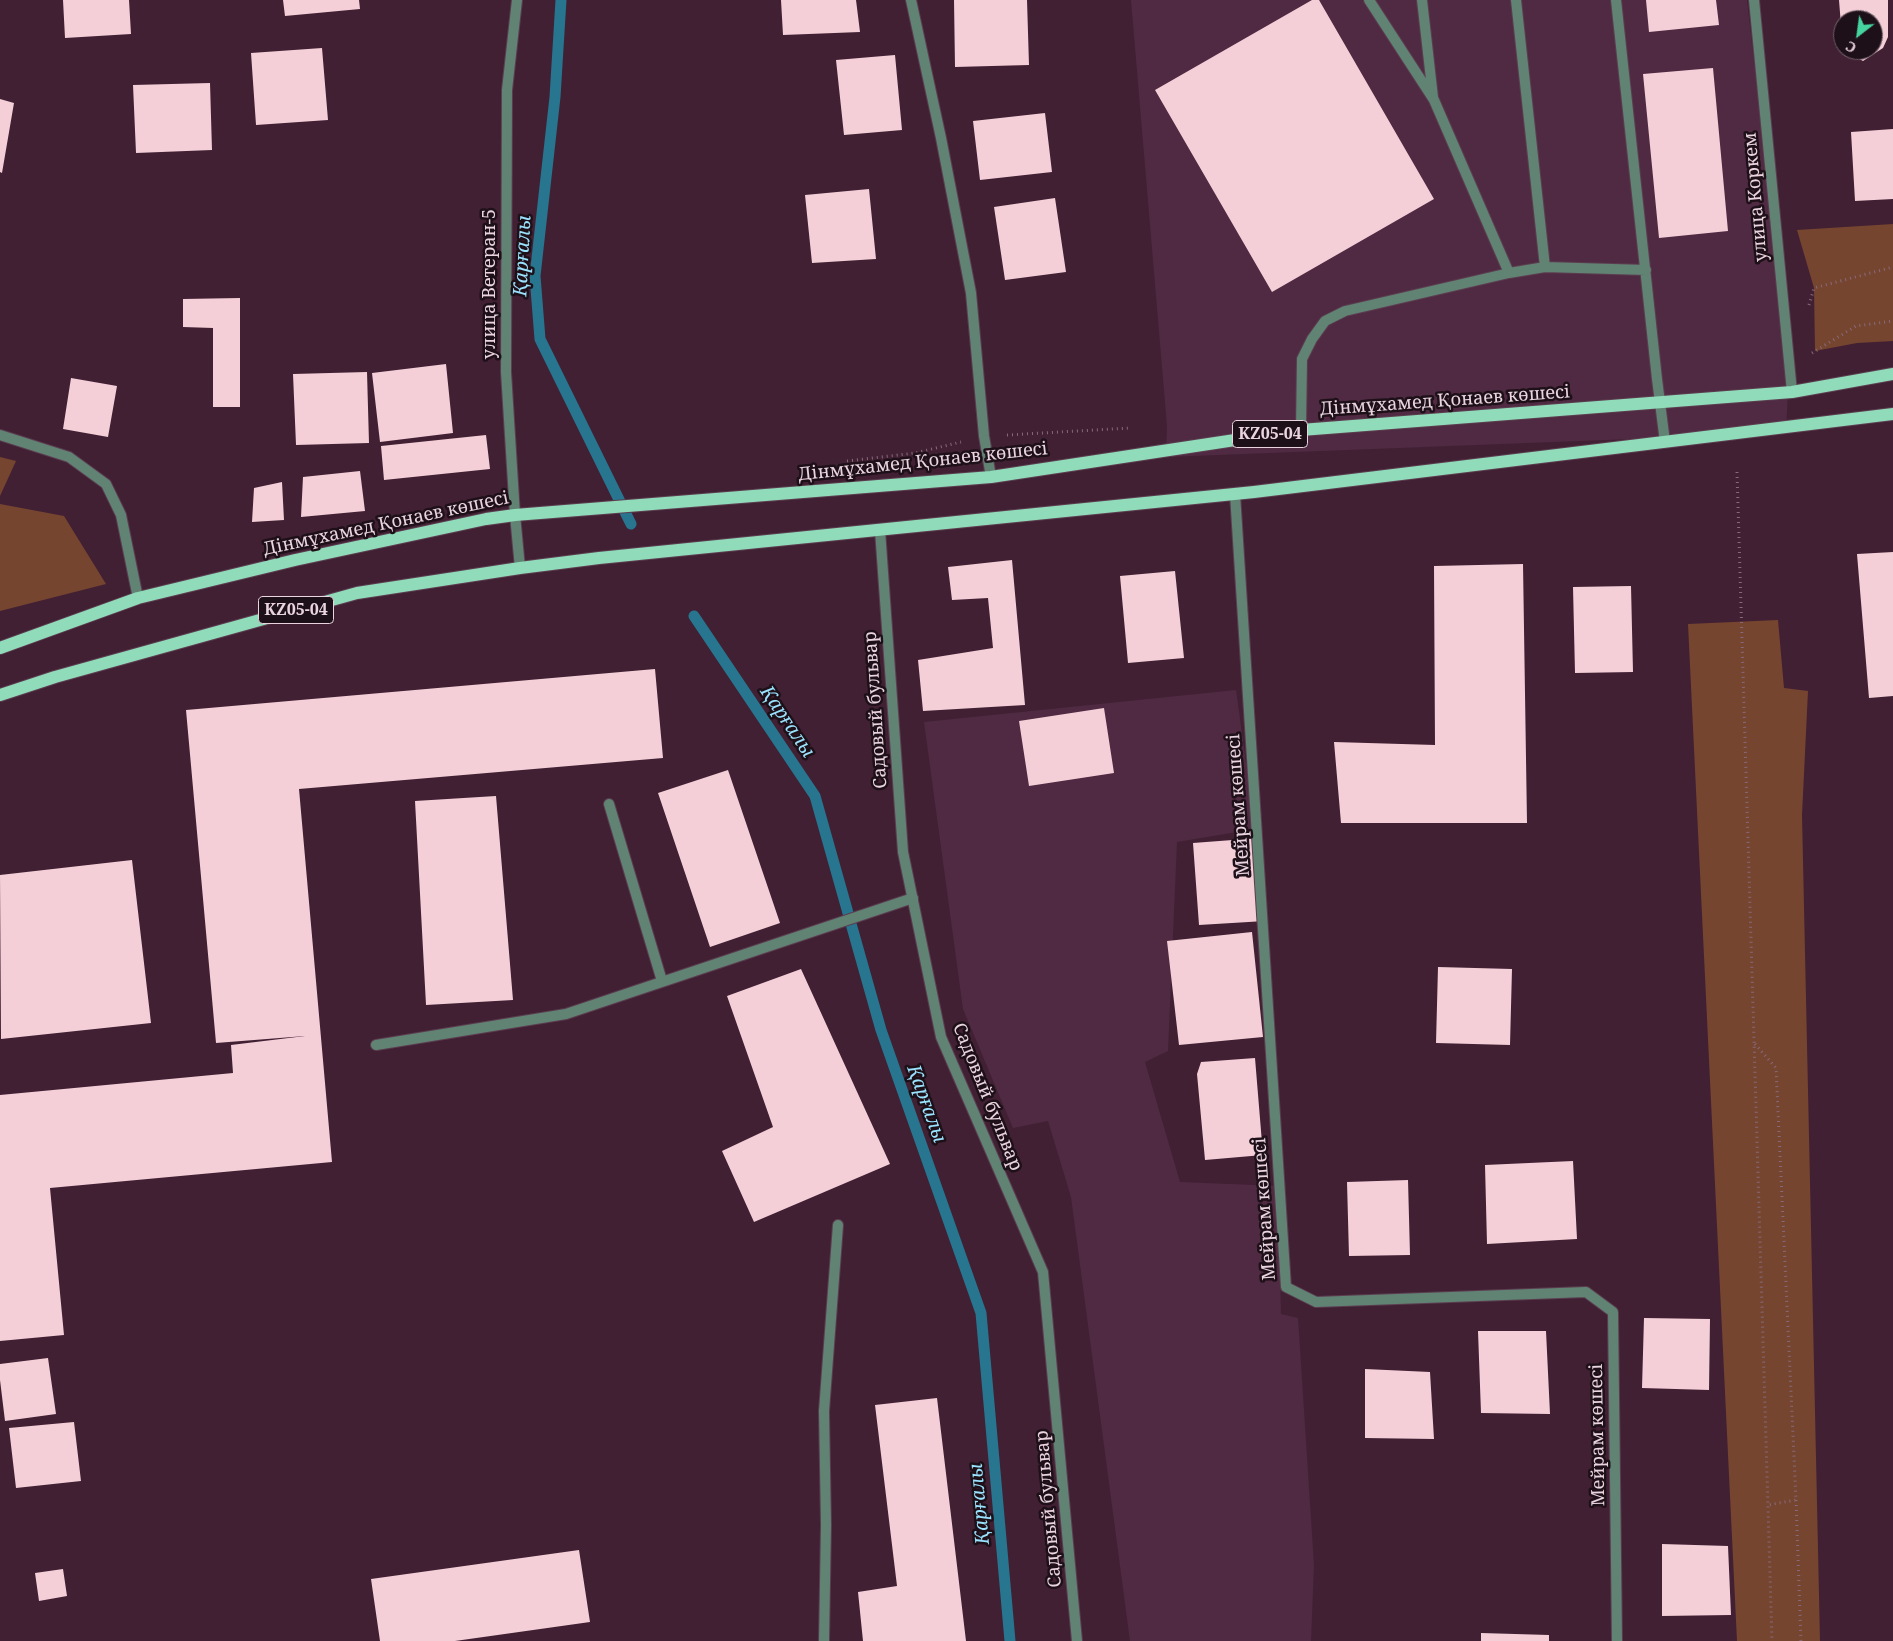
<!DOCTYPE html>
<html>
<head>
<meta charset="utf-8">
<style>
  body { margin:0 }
  #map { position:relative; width:1893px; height:1641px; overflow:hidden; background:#412034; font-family:"Noto Serif",serif }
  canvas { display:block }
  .north { position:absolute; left:1833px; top:10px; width:50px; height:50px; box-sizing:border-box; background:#1e1018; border:1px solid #705e68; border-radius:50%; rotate:210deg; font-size:14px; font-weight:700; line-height:20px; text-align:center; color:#ead4e0 }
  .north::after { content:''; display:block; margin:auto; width:18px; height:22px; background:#45d49f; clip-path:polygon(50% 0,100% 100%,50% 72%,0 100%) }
</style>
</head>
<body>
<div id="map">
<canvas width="1893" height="1641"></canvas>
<div class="north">С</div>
</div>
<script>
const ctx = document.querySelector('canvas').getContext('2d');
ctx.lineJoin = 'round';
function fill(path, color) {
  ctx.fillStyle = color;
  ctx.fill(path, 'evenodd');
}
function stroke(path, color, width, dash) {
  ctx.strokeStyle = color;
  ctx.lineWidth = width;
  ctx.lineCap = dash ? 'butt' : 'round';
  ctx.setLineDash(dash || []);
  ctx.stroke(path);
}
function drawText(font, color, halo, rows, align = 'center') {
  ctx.font = font + ' "Noto Serif",serif';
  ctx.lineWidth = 5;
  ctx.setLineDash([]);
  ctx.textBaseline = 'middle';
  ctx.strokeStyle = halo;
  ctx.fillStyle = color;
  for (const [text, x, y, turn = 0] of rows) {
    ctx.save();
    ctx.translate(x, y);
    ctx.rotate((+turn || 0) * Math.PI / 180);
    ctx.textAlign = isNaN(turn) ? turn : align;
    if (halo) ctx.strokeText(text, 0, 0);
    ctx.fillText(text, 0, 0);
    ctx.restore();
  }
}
fill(new Path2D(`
  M1131,0h616l42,368 -3,65 -620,24 1,-31z
  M1236,690l19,139 -78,13 -9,209 -23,11 35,120 98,4 3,128 17,4 16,247 -3,76h-181l-59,-444 -23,-76 -35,7 -50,-119 -39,-287z`), '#502a42');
fill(new Path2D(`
  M1893,224v117l-36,2 -42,8 -1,-63 -17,-58z
  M0,457l16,4 -16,35z
  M0,504l64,12 42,68 -106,27z
  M1778,620l6,68 24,3 -6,124 18,826h-83l-49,-1017z`), '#764530');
stroke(new Path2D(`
  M561,0l-6,97 -20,179 5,63 91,185
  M694,616l121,180 66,234 100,283 29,328`), '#27758f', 11);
fill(new Path2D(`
  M63,0h66l2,34 -66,4z
  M283,0h76l1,9 -75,7z
  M781,0h75l4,32 -77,3z
  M954,0h73l2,65 -74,2z
  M1312,0h7l115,199 -162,93 -117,-202z
  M1646,0h70l3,25 -70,7z
  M1839,0h49v37l-5,11 -20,13 -11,-6 -4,-5h25v-30h-30v18h-1z
  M322,48l6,72 -72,5 -5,-72z
  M895,55l7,75 -58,5 -8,-75z
  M1713,68l15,163 -69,7 -16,-164z
  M210,83l2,67 -76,3 -3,-68z
  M0,99l14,4 -12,70 -2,-1z
  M1045,113l7,59 -72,8 -7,-59z
  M1893,129v70l-38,2 -4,-69z
  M869,189l7,70 -64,4 -7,-68z
  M1055,198l11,74 -61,8 -11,-73z
  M240,298v109h-27v-79l-30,-1v-28z
  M446,364l7,69 -73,9 -8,-69z
  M367,372l2,71 -73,2 -3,-71z
  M71,378l46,8 -9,51 -45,-8z
  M486,435l4,34 -106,11 -3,-34z
  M360,471l5,40 -64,6 2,-40z
  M282,482l2,38 -32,2 2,-34z
  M1893,552v144l-24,2 -12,-144z
  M1012,560l13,145 -102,6 -5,-51 75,-12 -5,-50 -36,2 -4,-33z
  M1523,564l4,259h-186l-7,-81 101,3 -1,-179z
  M1175,571l9,87 -56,5 -8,-87z
  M1631,586l2,86 -58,1 -2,-86z
  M655,669l8,89 -364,31 33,373 -282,26 14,147 -64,6v-246l233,-22 -2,-28 74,-9 -89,7 -30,-333z
  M1104,708l10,65 -85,13 -10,-65z
  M728,770l52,153 -70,24 -52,-154z
  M496,796l17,204 -87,5 -11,-204z
  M1259,838l6,83 -66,4 -6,-82z
  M132,860l19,163 -150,16 -1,-164z
  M1252,932l11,105 -84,8 -12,-104z
  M1438,967l74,2 -2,76 -74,-2z
  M801,969l89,195 -136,58 -32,-71 51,-24 -46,-131z
  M1255,1058l8,97 -58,5 -8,-86 4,-12z
  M1573,1161l4,78 -90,5 -2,-79z
  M1408,1180l2,75 -61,1 -2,-74z
  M1644,1318l66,1 -1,71 -67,-2z
  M1478,1331h68l4,83 -69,-1z
  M48,1358l8,56 -51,7 -5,-41v-16z
  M1365,1369l65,3 4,67 -69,-1z
  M937,1398l29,243h-103l-5,-49 39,-6 -22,-181z
  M74,1422l7,59 -65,7 -7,-60z
  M1662,1544l66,2 3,69 -69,1z
  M579,1550l11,72 -135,19h-75l-9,-62z
  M63,1569l4,27 -28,5 -4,-28z
  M1481,1633l68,2v6h-68z`), '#f4cfd7');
const lane = new Path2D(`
  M1369,0l65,100 75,173 36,-6 101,3
  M1422,0l11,97
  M1516,0l29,267
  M1616,0l41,379 8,63
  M1301,430l1,-71 10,-20 13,-18 20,-10 164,-38
  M609,804l53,177
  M376,1045l190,-31 347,-116
  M824,1641l2,-116 -2,-114 14,-186`);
const street = new Path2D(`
  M517,0l-10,90 -1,282 9,143 5,53
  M911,0l30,138 30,155 13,143 7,41
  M1754,0l38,392
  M0,435l69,22 37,27 15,31 17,83
  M1235,494l51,793 30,15 270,-10 27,20 4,329
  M880,530l23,322 38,185 102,235 34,369`);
const primary = new Path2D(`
  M0,648l138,-50 157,-38 191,-41 29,-4 476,-38 310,-47 491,-38 101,-18
  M0,695l55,-18 302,-84 163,-25 79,-10 655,-66 639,-78`);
stroke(lane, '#5c3d50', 12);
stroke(street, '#5c3d50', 12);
stroke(primary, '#5c3d50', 14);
stroke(new Path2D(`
  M1809,305l5,-17 79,-21
  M1812,353l44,-27 37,-5
  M1007,435l123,-7
  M847,461l68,-8 46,-11
  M1737,472l35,1169
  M1755,1044l21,24 20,432 -28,5
  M1796,1500l5,141`), '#866a7a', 3, [1, 4]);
stroke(lane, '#608373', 10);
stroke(street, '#608373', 10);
stroke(primary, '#90dbb9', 12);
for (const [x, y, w] of [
  [1270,434,75],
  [296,610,75]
]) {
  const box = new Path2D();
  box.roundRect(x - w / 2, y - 13.5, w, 27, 4);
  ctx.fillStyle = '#1e1018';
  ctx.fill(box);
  stroke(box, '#ead4e0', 1);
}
drawText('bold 16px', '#ead4e0', null, [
  ["KZ05-04",1270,434],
  ["KZ05-04",296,610]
]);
drawText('18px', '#ead4e0', '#1e1018', [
  ["улица Коркем",1756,197,-95],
  ["улица Ветеран-5",490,284,-90],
  ["Дінмұхамед Қонаев көшесі",1445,401,-4],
  ["Дінмұхамед Қонаев көшесі",923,462,-6],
  ["Дінмұхамед Қонаев көшесі",386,524,-12],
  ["Садовый бульвар",876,710,-94],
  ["Мейрам көшесі",1239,805,-94],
  ["Садовый бульвар",987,1097,68],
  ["Мейрам көшесі",1265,1209,-94],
  ["Мейрам көшесі",1598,1435,-91],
  ["Садовый бульвар",1049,1509,-95]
]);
drawText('italic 19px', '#9ae2fe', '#1e1018', [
  ["Қарғалы",523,256,-87],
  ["Қарғалы",787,722,56],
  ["Қарғалы",926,1104,70],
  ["Қарғалы",980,1504,-95]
]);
</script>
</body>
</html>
